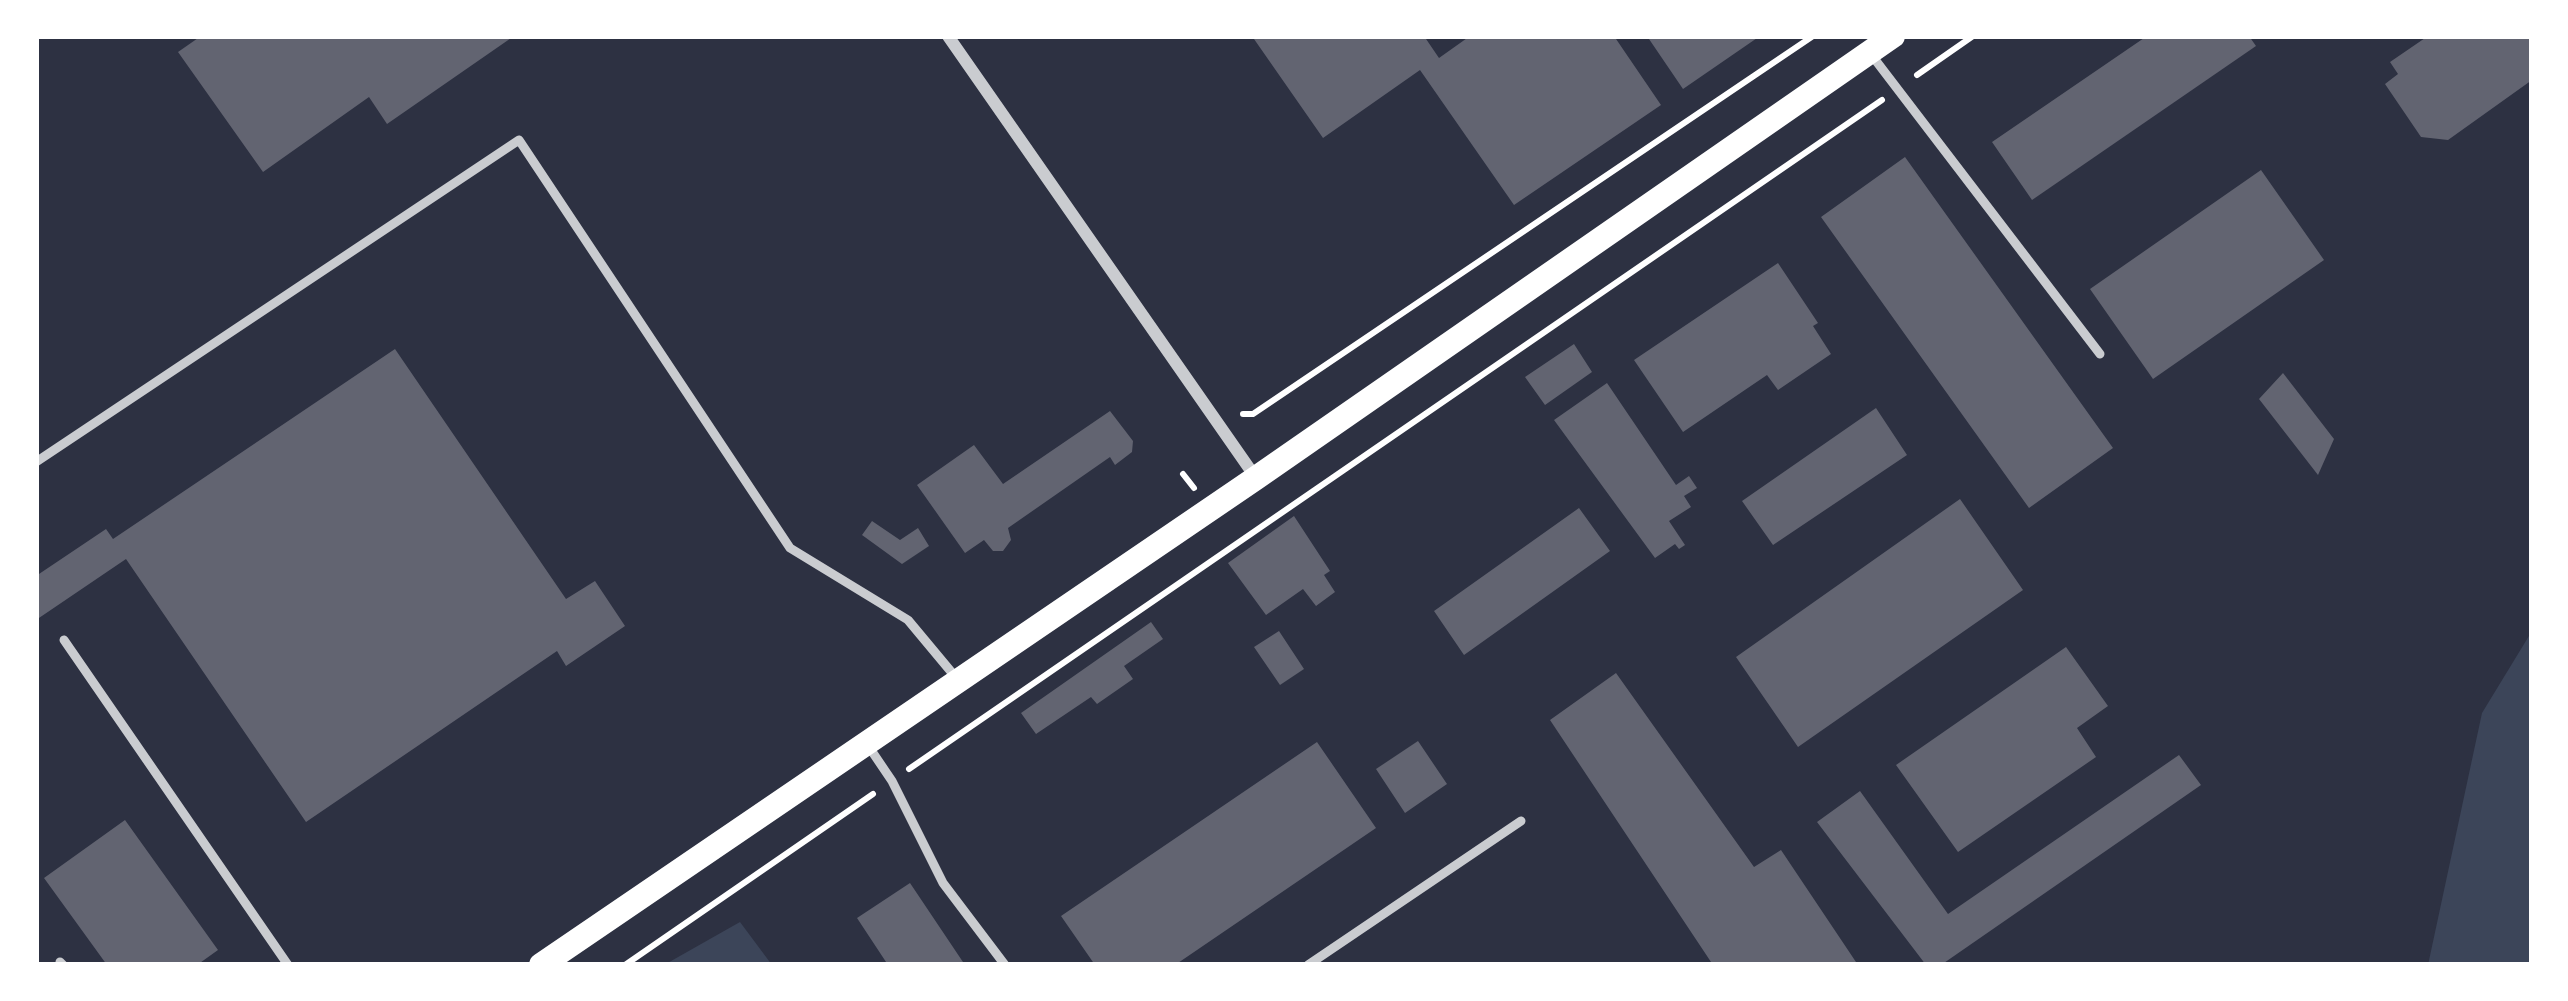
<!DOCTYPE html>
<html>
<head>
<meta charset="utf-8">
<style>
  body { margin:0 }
  #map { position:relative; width:2568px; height:1001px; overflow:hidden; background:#2d3142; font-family:Spectral,serif }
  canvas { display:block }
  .frame { position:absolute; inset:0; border:39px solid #fff; pointer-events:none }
</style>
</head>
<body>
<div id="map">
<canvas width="2568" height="1001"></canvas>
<div class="frame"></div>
</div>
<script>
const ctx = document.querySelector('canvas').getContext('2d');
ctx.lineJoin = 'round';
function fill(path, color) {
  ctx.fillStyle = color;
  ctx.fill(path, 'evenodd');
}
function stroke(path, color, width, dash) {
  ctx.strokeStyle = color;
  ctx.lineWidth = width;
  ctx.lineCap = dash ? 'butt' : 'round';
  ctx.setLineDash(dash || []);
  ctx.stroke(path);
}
fill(new Path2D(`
  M2532,631v334h-104l54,-252z
  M740,922l32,43h-108z`), '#3c4559');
fill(new Path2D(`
  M201,36h313l-127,88 -18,-27 -106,75 -85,-120z
  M1259,36h165l15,22 31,-22h144l47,69 -147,100 -94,-135 -97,68 -69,-99z
  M1654,36h106l-77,53 -34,-50z
  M2147,36h102l7,10 -224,154 -40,-58z
  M2428,36h104v44l-84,60 -27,-3 -36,-53 13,-10 -8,-12z
  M1905,157l208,291 -84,60 -208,-291z
  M2261,170l63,90 -171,119 -63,-90z
  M1778,263l40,60 -5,3 18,28 -53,36 -11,-15 -84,57 -49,-72z
  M1574,344l18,28 -47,33 -20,-28z
  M395,349l171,250 29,-18 30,45 -59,40 -9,-15 -251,171 -180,-263 -90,61v-44l70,-47 7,10z
  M2283,373l51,66 -16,36 -59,-76z
  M1607,383l69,102 13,-9 8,12 -13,8 7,11 -22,14 16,24 -6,4 -4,-5 -20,14 -101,-138z
  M1876,408l31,47 -134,90 -31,-44z
  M1110,411l23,30 -1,11 -17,13 -5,-8 -102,71 3,12 -8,11h-10l-9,-11 -19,13 -48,-68 57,-40 29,39z
  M1960,499l63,91 -225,157 -62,-90z
  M1579,508l31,43 -146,104 -30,-44z
  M1294,516l36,55 -6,4 11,17 -19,14 -13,-17 -37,26 -38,-52z
  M872,521l28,19 18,-12 11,18 -27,18 -40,-29z
  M1151,622l12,17 -39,27 9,13 -36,25 -6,-7 -55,37 -15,-21z
  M1279,631l25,38 -24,16 -26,-38z
  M2066,647l42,59 -31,22 19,29 -138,95 -62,-87z
  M1616,673l138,194 27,-17 77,115h-145l-163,-245z
  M1418,741l29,43 -42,29 -29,-44z
  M1317,742l59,86 -201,137h-80l-34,-49z
  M2179,755l22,30 -260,180h-15l-109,-143 43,-31 88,123z
  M125,820l93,130 -21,15h-90l-63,-87z
  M910,883l55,82h-77l-31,-47z`), '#626471');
stroke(new Path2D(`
  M1917,75l56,-39
  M1243,414h10l560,-378
  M1183,474l11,14
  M909,769l973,-669
  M625,965l248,-171`), '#fff', 6);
stroke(new Path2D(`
  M1870,53l230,301
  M36,462l483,-322 271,408 118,72 50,60
  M64,640l224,325
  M869,747l23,34 51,102 62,82
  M60,962l3,3
  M1308,965l213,-144`), '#caccd0', 9);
stroke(new Path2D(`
  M948,36l308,442`), '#caccd0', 12);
stroke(new Path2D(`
  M541,965l715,-487 637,-442`), '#fff', 24);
</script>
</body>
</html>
